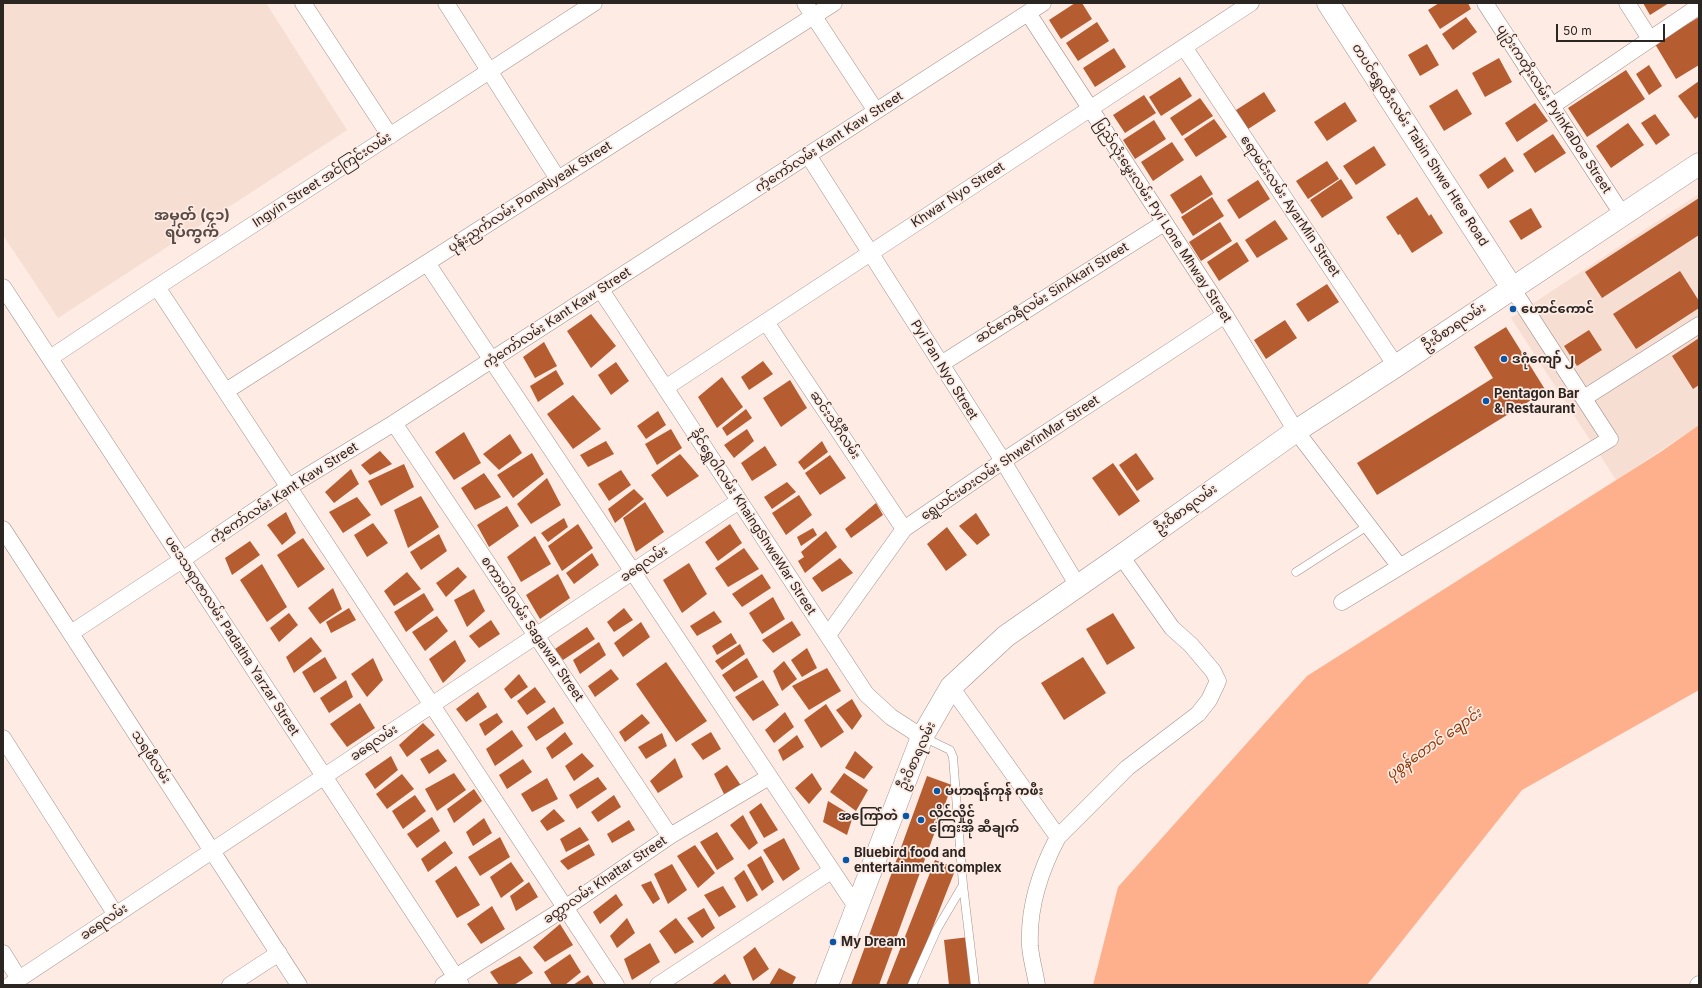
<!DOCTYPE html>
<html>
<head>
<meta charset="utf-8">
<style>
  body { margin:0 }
  #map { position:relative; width:1702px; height:988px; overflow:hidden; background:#fdebe4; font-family:Inter,sans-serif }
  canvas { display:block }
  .frame { position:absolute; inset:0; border:4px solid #2c2623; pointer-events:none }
  .scale { position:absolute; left:1556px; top:24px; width:109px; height:18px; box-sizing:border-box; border:2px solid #2c2623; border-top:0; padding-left:5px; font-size:12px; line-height:14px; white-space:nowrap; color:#2c2623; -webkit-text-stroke:3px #fdebe4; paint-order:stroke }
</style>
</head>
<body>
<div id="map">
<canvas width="1702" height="988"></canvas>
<div class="frame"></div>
<div class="scale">50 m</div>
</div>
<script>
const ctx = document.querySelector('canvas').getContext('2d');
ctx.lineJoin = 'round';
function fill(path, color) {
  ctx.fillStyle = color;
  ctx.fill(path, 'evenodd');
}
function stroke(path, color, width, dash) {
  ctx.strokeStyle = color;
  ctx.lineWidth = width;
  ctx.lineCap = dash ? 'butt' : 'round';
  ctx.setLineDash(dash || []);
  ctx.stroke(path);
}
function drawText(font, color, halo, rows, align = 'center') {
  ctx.font = font + ' Inter,"Noto Sans Myanmar",sans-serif';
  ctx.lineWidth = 3.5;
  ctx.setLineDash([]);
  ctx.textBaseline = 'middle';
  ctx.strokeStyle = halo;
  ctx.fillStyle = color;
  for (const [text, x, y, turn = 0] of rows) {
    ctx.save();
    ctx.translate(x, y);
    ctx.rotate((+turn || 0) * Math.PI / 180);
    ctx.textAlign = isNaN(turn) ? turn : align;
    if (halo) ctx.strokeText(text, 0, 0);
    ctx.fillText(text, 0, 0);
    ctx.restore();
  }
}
fill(new Path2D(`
  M3,3h263l81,127 -289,188 -55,-83z
  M1699,194v231l-83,55 -105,-162z`), '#f7ded3');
fill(new Path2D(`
  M1699,425v265l-177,100 -155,195h-274l25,-98 189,-211 355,-225z`), '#feb08d');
fill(new Path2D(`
  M1075,3h7l10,16 -31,20 -12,-19z
  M1439,3h29l3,6 -31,20 -12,-19z
  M1643,3h26l-19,12z
  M1466,17l11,15 -24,18 -11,-16z
  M1699,17v48l-23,14 -21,-35z
  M1097,22l12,19 -31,20 -12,-18z
  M1427,44l12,21 -19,11 -12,-21z
  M1114,48l12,19 -31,20 -12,-19z
  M1499,58l13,24 -27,15 -13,-24z
  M1649,65l13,21 -13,9 -13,-21z
  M1626,70l19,29 -58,38 -19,-29z
  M1180,77l12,19 -31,20 -12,-19z
  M1699,81v35l-4,3 -17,-23z
  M1457,89l15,25 -28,17 -15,-25z
  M1264,92l12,19 -31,20 -12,-19z
  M1144,95l12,18 -31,20 -12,-18z
  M1200,98l13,18 -31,20 -12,-18z
  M1345,102l12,19 -30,20 -13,-19z
  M1535,103l13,18 -31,21 -12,-19z
  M1655,114l15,21 -14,10 -15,-22z
  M1214,119l13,18 -31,20 -12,-18z
  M1154,120l12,19 -31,20 -12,-19z
  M1628,123l16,22 -33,23 -15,-22z
  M1553,134l13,19 -31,20 -12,-19z
  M1172,142l12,18 -31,21 -12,-19z
  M1374,146l12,19 -30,20 -13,-19z
  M1505,157l9,14 -26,18 -9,-14z
  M1327,161l12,18 -31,20 -12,-18z
  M1201,175l12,19 -31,20 -12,-19z
  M1341,179l12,19 -31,20 -12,-18z
  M1258,180l12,19 -31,20 -12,-19z
  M1212,197l12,19 -31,20 -12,-19z
  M1417,197l12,19 2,-2 12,19 -31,20 -12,-19 -2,1 -12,-18z
  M1699,198v37l-97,63 -17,-26z
  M1531,208l11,19 -21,13 -12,-19z
  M1275,220l13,19 -31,19 -12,-18z
  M1220,222l12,19 -31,20 -12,-19z
  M1237,242l12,19 -30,20 -12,-19z
  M1680,271l19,30v7l-63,41 -23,-35z
  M1327,284l12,18 -31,20 -12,-18z
  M591,314l25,32 -25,22 -24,-37z
  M1285,320l12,18 -31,21 -12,-19z
  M1506,327l40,64 -169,104 -20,-32 136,-85 -19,-31z
  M1589,330l13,20 -25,16 -13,-20z
  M1699,338v47l-6,4 -21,-33z
  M544,342l13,24 -22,12 -12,-21z
  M763,361l10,13 -24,16 -8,-13z
  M616,362l13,19 -18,14 -13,-20z
  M556,370l8,14 -26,18 -8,-16z
  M722,377l21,30 -26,21 -19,-31z
  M790,380l17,28 -26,19 -18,-29z
  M573,395l28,34 -28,20 -26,-35z
  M746,409l6,9 -25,18 -5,-8z
  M658,411l8,14 -20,14 -9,-13z
  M671,429l11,19 -25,17 -12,-21z
  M747,429l7,12 -20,17 -10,-13z
  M464,432l17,31 -27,17 -19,-28z
  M510,434l12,19 -23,17 -16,-16z
  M606,441l8,13 -26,13 -8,-12z
  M822,441l6,11 -24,18 -6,-8z
  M765,446l12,19 -25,16 -11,-18z
  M380,451l12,13 -22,11 -9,-10z
  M532,453l12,21 -31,24 -16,-23z
  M1136,453l18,26 -17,12 -18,-26z
  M680,454l19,22 -32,21 -16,-22z
  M830,455l16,23 -26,17 -15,-22z
  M1113,463l27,38 -21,15 -27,-38z
  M404,464l10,23 -33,19 -13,-25z
  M351,469l8,15 -25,19 -9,-11z
  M621,470l10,15 -22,16 -11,-17z
  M484,473l17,24 -26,13 -14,-22z
  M547,478l14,27 -30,19 -14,-20z
  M787,482l9,10 -24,17 -8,-12z
  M634,489l10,10 -29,24 -7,-14z
  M799,495l13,20 -26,20 -14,-22z
  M421,496l18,31 -31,21 -14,-38z
  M357,497l14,18 -28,18 -14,-21z
  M645,502l19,30 -28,20 -13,-34z
  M876,503l7,12 -32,23 -6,-9z
  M507,506l12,20 -30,21 -12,-22z
  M286,512l10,21 -14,12 -15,-20z
  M976,513l14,22 -13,10 -18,-19z
  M564,518l4,9 -20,15 -7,-9z
  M373,523l15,20 -21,14 -13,-22z
  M578,524l15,24 -31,23 -14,-25z
  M730,524l12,19 -24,18 -13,-19z
  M947,527l20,28 -21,16 -19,-27z
  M813,528l4,7 -16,11 -4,-9z
  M826,531l11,16 -32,26 -7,-12 6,-4 -3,-5z
  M439,534l8,17 -26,19 -11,-18z
  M535,536l16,28 -30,18 -14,-25z
  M303,538l22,31 -27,19 -21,-33z
  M250,541l10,14 -28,20 -7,-17z
  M744,548l15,21 -31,18 -13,-19z
  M592,553l7,12 -25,19 -8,-11z
  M840,558l13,15 -31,19 -10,-14z
  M689,563l18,31 -25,19 -19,-33z
  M262,564l25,43 -20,15 -27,-42z
  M458,567l9,10 -21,20 -10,-14z
  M407,572l14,17 -27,17 -10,-15z
  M558,574l12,24 -30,21 -14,-24z
  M762,574l9,14 -29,19 -10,-13z
  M333,588l9,21 -22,15 -12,-16z
  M474,589l11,22 -18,16 -13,-27z
  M424,593l10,17 -28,22 -12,-20z
  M773,597l12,22 -23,15 -13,-21z
  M349,608l7,12 -25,13 -5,-11z
  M624,608l9,12 -19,12 -7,-10z
  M714,611l8,11 -25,14 -7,-10z
  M289,613l9,12 -19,17 -9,-14z
  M1113,613l22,35 -28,17 -21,-36z
  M437,616l11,15 -23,20 -13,-19z
  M491,620l9,14 -21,14 -10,-12z
  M792,621l9,14 -28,18 -11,-13z
  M641,622l9,15 -27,20 -9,-14z
  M587,627l8,12 -32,21 -8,-11z
  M731,633l6,10 -20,12 -5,-9z
  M311,637l11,14 -28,22 -8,-16z
  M455,640l11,21 -23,22 -14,-24z
  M599,642l7,13 -26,19 -7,-14z
  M740,644l5,10 -23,16 -7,-9z
  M807,648l10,20 -15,9 -11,-17z
  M325,657l12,21 -23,15 -12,-21z
  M1083,657l23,36 -42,27 -23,-37z
  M373,658l10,22 -16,17 -16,-23z
  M747,658l11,19 -24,15 -12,-17z
  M784,661l13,18 -15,12 -9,-20z
  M666,662l41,59 -31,21 -40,-58z
  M827,668l14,23 -32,19 -17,-24z
  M611,669l8,10 -24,18 -7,-11z
  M519,674l9,13 -17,12 -7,-10z
  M346,680l7,17 -24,16 -9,-15z
  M763,680l16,25 -26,16 -18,-24z
  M535,687l11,15 -19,13 -10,-14z
  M478,692l9,15 -21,15 -10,-13z
  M852,699l10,17 -10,14 -16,-20z
  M360,703l15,25 -28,19 -17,-23z
  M826,704l18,28 -23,16 -17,-28z
  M554,707l10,16 -28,18 -9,-14z
  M785,712l9,15 -20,16 -9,-13z
  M497,713l6,9 -18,14 -6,-12z
  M642,714l8,9 -25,19 -6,-10z
  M423,723l12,12 -28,22 -8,-12z
  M512,730l11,16 -28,20 -9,-17z
  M565,732l8,12 -21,15 -6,-11z
  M711,732l10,17 -18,11 -12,-16z
  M662,733l5,13 -21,13 -8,-12z
  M797,735l7,12 -21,14 -5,-11z
  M438,749l9,12 -18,13 -9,-15z
  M855,751l18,16 -9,12 -19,-11z
  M582,753l12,13 -20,15 -9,-15z
  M391,756l7,14 -23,19 -10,-15z
  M675,758l8,19 -25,16 -8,-12z
  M523,759l9,13 -25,17 -8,-14z
  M727,765l15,22 -16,11 -12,-24z
  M454,773l12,17 -29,21 -12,-22z
  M812,773l10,16 -13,15 -14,-16z
  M844,773l24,17 -12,21 -26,-19z
  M402,774l12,15 -27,20 -11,-15z
  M927,776l25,9 -73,200h-28z
  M598,777l9,12 -30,20 -8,-14z
  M547,778l11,21 -26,13 -11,-18z
  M474,789l8,12 -28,22 -7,-14z
  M415,795l11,16 -23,18 -11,-18z
  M614,795l7,12 -23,15 -7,-10z
  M828,801l25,15 -6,19 -24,-13z
  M761,803l17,27 -14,8 -15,-26z
  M554,809l11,12 -18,10 -7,-10z
  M743,815l15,28 -9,7 -19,-25z
  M432,817l8,14 -23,17 -10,-14z
  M484,818l8,15 -19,13 -7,-14z
  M629,820l6,10 -23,13 -5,-9z
  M580,827l9,13 -23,12 -6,-13z
  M717,832l17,27 -17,11 -17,-28z
  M500,837l10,20 -30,19 -12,-19z
  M784,838l16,31 -17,12 -20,-31z
  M445,841l8,12 -25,19 -7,-13z
  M589,844l6,11 -27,15 -8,-9z
  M695,845l20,28 -17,15 -21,-32z
  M761,856l13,26 -12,9 -15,-26z
  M935,860l21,8 -46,117h-24z
  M511,862l13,19 -23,17 -11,-21z
  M672,864l15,26 -19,14 -14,-30z
  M456,866l24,39 -23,13 -22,-37z
  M744,870l14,25 -11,7 -13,-24z
  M651,881l9,18 -7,5 -12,-19z
  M529,882l9,15 -22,14 -6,-15z
  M723,886l13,21 -17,10 -15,-22z
  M616,894l7,11 -23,19 -7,-12z
  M492,906l13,23 -24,15 -14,-20z
  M704,908l11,20 -13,10 -15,-20z
  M627,918l8,15 -18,15 -7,-12z
  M676,918l18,24 -19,12 -16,-23z
  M560,924l13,21 -28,17 -12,-15z
  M969,937l5,48h-25l-5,-45z
  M650,943l10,19 -28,18 -8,-21z
  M755,947l14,22 -16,12 -10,-24z
  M570,954l11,18 -16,13h-13l-8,-13z
  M520,956l13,17 -19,12h-15l-9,-13z
  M779,968l17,9 -4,8h-23z
  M725,974l7,11h-21z
  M588,975l6,10h-21z`), '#b65c31');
const lane = new Path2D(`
  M1296,572l73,-47
  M923,737l27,13 3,7 10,128 12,100
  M912,985l25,-56 26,-44`);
const street = new Path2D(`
  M303,3l87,133
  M446,3l112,176
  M805,3l71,108
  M1485,3l137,211
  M1627,3l23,36
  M1028,13l197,302 71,116 104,136
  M1184,47l212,319
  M1552,106l147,-100
  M808,155l195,306 75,125
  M427,263l430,645
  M3,287l458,698
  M157,287l459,698
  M601,290l265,404 25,23 31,20
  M766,322l138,207
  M50,358l107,-71 437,-284
  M941,364l223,-141
  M665,388l586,-385
  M226,391l608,-388
  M1584,398l115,-73
  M394,423l276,413
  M3,529l296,456
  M1342,602l268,-163 -98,-151
  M71,633l111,-73 107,-73 105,-64 649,-420
  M828,635l76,-106 99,-68 222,-146
  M951,687l107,150 69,-69 71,-54 11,-14 9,-19 -5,-10 -22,-26 -19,-17 -51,-72
  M3,738l113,177
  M3,953l16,26
  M10,985l729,-484
  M230,985l49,-32
  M443,985l122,-77 105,-72 99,-59
  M658,985l173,-114
  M1037,985c-2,-13 -6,-26 -7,-39 -2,-39 10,-75 28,-109
  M1698,985l1,-1`);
const secondary = new Path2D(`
  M1328,3l184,285
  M827,985l95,-248 29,-50 55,-51 115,-80 175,-125 100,-65 303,-202`);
stroke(lane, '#a1918a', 9);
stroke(street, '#a1918a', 17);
stroke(secondary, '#a1918a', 23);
stroke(lane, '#fff', 8);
stroke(street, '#fff', 16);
stroke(secondary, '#fff', 22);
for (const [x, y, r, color] of [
  [1513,309,4,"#0856a5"],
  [1504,359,4,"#0856a5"],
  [1486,401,4,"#0856a5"],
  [937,791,4,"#0856a5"],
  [906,816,4,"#0856a5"],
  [921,820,4,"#0856a5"],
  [846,860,4,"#0856a5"],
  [833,942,4,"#0856a5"]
]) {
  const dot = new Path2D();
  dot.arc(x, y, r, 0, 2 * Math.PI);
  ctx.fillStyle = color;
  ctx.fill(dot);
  stroke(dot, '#fdebe4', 1.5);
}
drawText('13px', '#2c2623', '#fdebe4', [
  ["ပျဉ်းကတိုးလမ်း PyinKaDoe Street",1554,109,57],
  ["ကံ့ကော်လမ်း Kant Kaw Street",829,142,-33],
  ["တပင်ရွှေထီးလမ်း Tabin Shwe Htee Road",1420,145,57],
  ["Ingyin Street အင်ကြင်းလမ်း",322,180,-33],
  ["Khwar Nyo Street",958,195,-33],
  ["ပုန်းညှက်လမ်း PoneNyeak Street",530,197,-33],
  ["ဧရာမင်းလမ်း AyarMin Street",1290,206,56],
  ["ပြည်လုံးမွှေးလမ်း Pyi Lone Mhway Street",1163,221,57],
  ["ဆင်ဧကရီလမ်း SinAkari Street",1052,293,-32],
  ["ကံ့ကော်လမ်း Kant Kaw Street",557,318,-33],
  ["ဦးဝိစာရလမ်း",1454,327,-34],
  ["Pyi Pan Nyo Street",944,370,58],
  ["ဆင်းသိင်္ဂီလမ်း",835,425,56],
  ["ရွှေယင်းမားလမ်း ShweYinMar Street",1010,458,-34],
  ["ကံ့ကော်လမ်း Kant Kaw Street",284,493,-33],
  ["ဦးဝိစာရလမ်း",1186,509,-36],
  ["ခိုင်ရွှေဝါလမ်း KhaingShweWar Street",753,522,57],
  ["ခရေလမ်း",644,564,-34],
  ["စကားဝါလမ်း Sagawar Street",532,629,56],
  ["ပဒေသရာဇာလမ်း Padatha Yarzar Street",232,636,57],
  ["ခရေလမ်း",374,743,-34],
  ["ဦးဝိစာရလမ်း",917,756,-66],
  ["သရဖီလမ်း",151,757,57],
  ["ခတ္တာလမ်း Khattar Street",605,880,-34],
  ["ခရေလမ်း",104,922,-34]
]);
drawText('bold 13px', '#2c2623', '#fdebe4', [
  ["ဟောင်ကောင်",1521,309],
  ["ဒဂုံကျော် ၂",1512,359],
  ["Pentagon Bar",1494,394],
  ["& Restaurant",1494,409],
  ["မဟာရန်ကုန် ကဖီး",945,791],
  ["လှိုင်လှိုင်",929,813],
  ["ကြေးအို ဆီချက်",929,828],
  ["အကြော်တဲ",898,816,"right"],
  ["Bluebird food and",854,853],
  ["entertainment complex",854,868],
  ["My Dream",841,942]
], 'left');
drawText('italic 14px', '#8c3703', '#fdebe4', [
  ["ပုစွန်တောင် ချောင်း",1434,744,-35]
]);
drawText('bold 15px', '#594b45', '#fdebe4', [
  ["အမှတ် (၄၁)",192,215],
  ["ရပ်ကွက်",192,232]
]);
</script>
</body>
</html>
